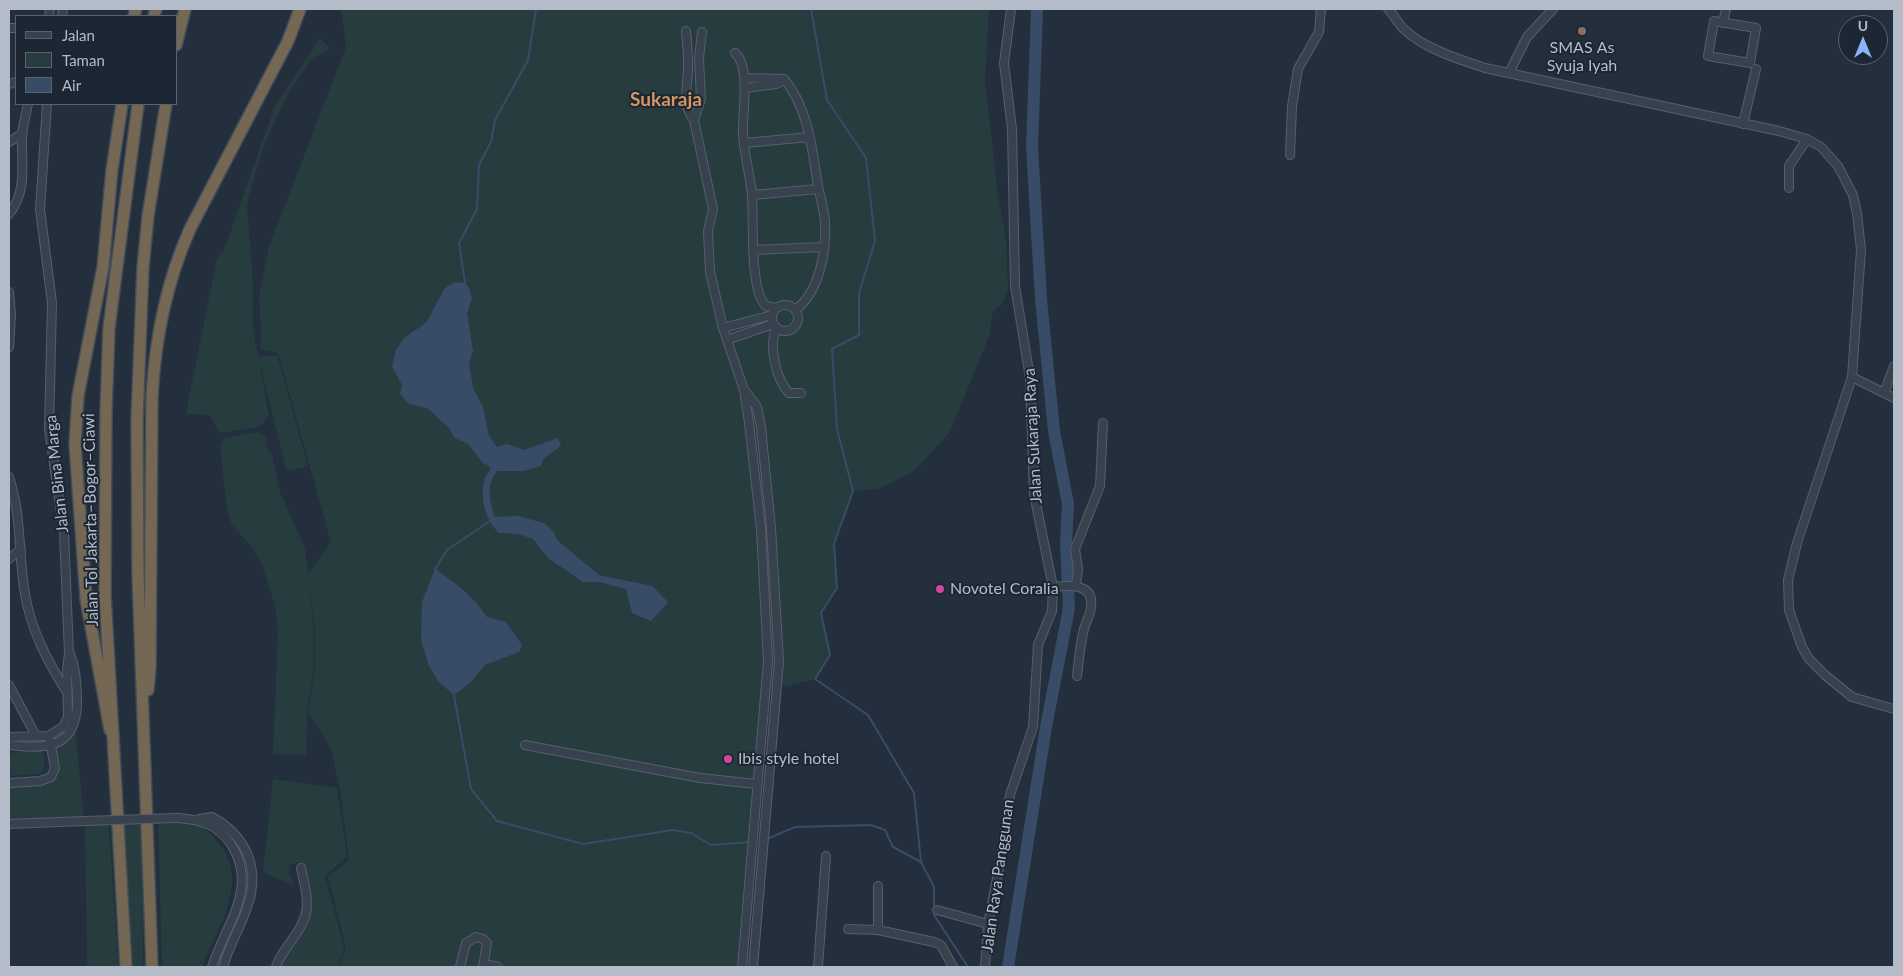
<!DOCTYPE html>
<html>
<head>
<meta charset="utf-8">
<style>
  body { margin:0 }
  #map { position:relative; width:1903px; height:976px; overflow:hidden; background:#242f3e; font-family:Lato,sans-serif }
  canvas { display:block }
  .frame { position:absolute; inset:0; border:10px solid #b4bcc9; pointer-events:none }
  .legend { position:absolute; left:15px; top:15px; width:162px; height:90px; box-sizing:border-box; background:#1d2633; border:1px solid #59626f; margin:0; padding:6px 9px; list-style:none; font-size:15px; color:#b4bcc9 }
  .legend li { display:flex; align-items:center; gap:10px; height:25px }
  .legend b { width:25px; border:1px solid #59626f }
  .north { position:absolute; left:1838px; top:15px; width:50px; height:50px; box-sizing:border-box; background:#1d2633; border:1px solid #59626f; border-radius:50%; rotate:0deg; font-size:14px; font-weight:700; line-height:20px; text-align:center; color:#b4bcc9 }
  .north::after { content:''; display:block; margin:auto; width:18px; height:22px; background:#8ab4f8; clip-path:polygon(50% 0,100% 100%,50% 72%,0 100%) }
</style>
</head>
<body>
<div id="map">
<canvas width="1903" height="976"></canvas>
<div class="frame"></div>
<ul class="legend">
<li><b style="height:6px;background:#38414e"></b>Jalan</li>
<li><b style="height:14px;background:#263c3f"></b>Taman</li>
<li><b style="height:14px;background:#394c67"></b>Air</li>
</ul>
<div class="north">U</div>
</div>
<script>
const ctx = document.querySelector('canvas').getContext('2d');
ctx.lineJoin = 'round';
function fill(path, color) {
  ctx.fillStyle = color;
  ctx.fill(path, 'evenodd');
}
function stroke(path, color, width, dash) {
  ctx.strokeStyle = color;
  ctx.lineWidth = width;
  ctx.lineCap = dash ? 'butt' : 'round';
  ctx.setLineDash(dash || []);
  ctx.stroke(path);
}
function drawText(font, color, halo, rows, align = 'center') {
  ctx.font = font + ' Lato,sans-serif';
  ctx.lineWidth = 4;
  ctx.setLineDash([]);
  ctx.textBaseline = 'middle';
  ctx.strokeStyle = halo;
  ctx.fillStyle = color;
  for (const [text, x, y, turn = 0] of rows) {
    ctx.save();
    ctx.translate(x, y);
    ctx.rotate((+turn || 0) * Math.PI / 180);
    ctx.textAlign = isNaN(turn) ? turn : align;
    if (halo) ctx.strokeText(text, 0, 0);
    ctx.fillText(text, 0, 0);
    ctx.restore();
  }
}
fill(new Path2D(`
  M341,9h648l-4,73 13,113 8,45 2,49 -6,15 -10,9 -2,21 -40,98 -36,39 -36,18 -25,2 -19,53 3,44 -16,25 9,42 -15,24 -54,13 -24,275h-398l7,-20 -18,-70 21,-17 -9,-71 -9,-40 -23,-37 7,-44v-37l-7,-57 23,-32 -53,-189 -18,-4 1,-19 -2,-35 10,-48 77,-200z
  M320,38l10,11 -17,9 -22,30 -25,52 -14,44 -5,21 6,78v44l5,30 19,-2 31,111 -21,5 -28,-110 10,55 -10,11 -40,6 -9,-18 -23,-1v-7l30,-149 7,-8 51,-144z
  M257,432l8,4 3,15 4,3 8,38 25,56 9,83v37l-7,44 -1,43 -33,-1 5,-121 -3,-28 -13,-41 -10,-17 -20,-22 -5,-14 -7,-67 5,-6z
  M75,724l9,97 -75,3v-41l43,-7 -1,-31z
  M40,750l4,5v14l-4,5 -31,2v-23z
  M273,779l64,9 10,68 -22,20 19,72 -6,19h-59c8,-33 26,-48 24,-86 5,-6 5,-10 1,-17l-7,-2 -7,3 -1,9 6,12 -32,-14z
  M188,821c18,7 21,10 33,25 28,37 -4,84 -19,121h-40l-4,-142z
  M124,823h18l1,144h-10z
  M85,825h24l9,142h-31z`), '#263c3f');
fill(new Path2D(`
  M454,282l11,1 4,5 3,11 -5,14 6,38 -4,12 4,25 10,19 6,29 8,11 10,-3 17,6 34,-12 3,8 -17,12 -3,8 -17,5h-27c-11,14 -8,30 -2,46l23,-1 26,7 9,8 4,9 42,35 53,11 16,16 -17,19 -19,-8 -6,-24 -27,-7h-16l-35,-24 -15,-19 -15,-5 -19,-1c-13,-12 -19,-34 -15,-52 1,-6 6,-9 7,-14l-8,-4 -15,-19 -13,-6 -7,-11 -21,-19 -18,-4 -9,-10 2,-9 -10,-19 4,-16 8,-12 23,-16 17,-33z
  M435,569c21,14 38,27 52,48l19,5 16,23 -3,7 -34,13 -16,19 -15,11 -15,-13 -10,-16 -8,-26 1,-38z`), '#394c67');
stroke(new Path2D(`
  M811,9l16,91 39,58 9,83 -16,52v42l-27,14 5,80 16,62 -19,53 3,44 -16,25 9,42 -15,24 53,36 46,78 7,69
  M465,283l-6,-40 18,-34 2,-44 12,-23 4,-22 33,-60 8,-51
  M435,569l12,-19 43,-29
  M454,695l17,94 26,32 86,23 90,-14 18,3 20,12 39,-3
  M767,839l28,-12 76,-2 14,5 8,17 28,15 13,25v28l34,52`), '#394c67', 2);
stroke(new Path2D(`
  M1008,967l38,-240 23,-119 -3,-65 2,-39 -14,-73 -13,-132 -9,-152 5,-138`), '#394c67', 12);
const minor = new Path2D(`
  M1388,9c6,6 10,15 17,21 18,18 56,30 80,38l294,63 28,8 14,8 17,19 15,29 4,18 4,37 -9,127 -55,166 -9,37 1,30 13,37 7,12 16,16 27,22 42,12
  M49,16l1,-7
  M62,16l1,-7
  M1714,21l42,7 -6,35 -42,-7z
  M1723,23l3,-14
  M9,28h7
  M686,31c1,13 3,27 2,40 -1,18 -6,34 6,49
  M702,32l-3,26 2,41 -7,21 19,89 -5,22 2,41 13,56 21,62 5,33 12,106 7,132 -26,306
  M735,53c16,13 7,61 8,81 1,20 7,40 9,61 2,25 -3,95 14,111l10,2
  M1509,73l18,-36 26,-28
  M745,78l39,1c23,27 28,67 33,101 2,14 7,28 8,42 2,29 -6,71 -30,88
  M9,84l7,-2
  M745,88l31,-4 9,-4
  M1743,124l13,-55
  M9,142l14,-9
  M744,143l66,-6
  M1290,155l2,-49 6,-37 21,-37 2,-23
  M1789,188v-22l18,-27
  M752,195l66,-6
  M9,214c19,-23 12,-51 13,-79 1,-10 4,-21 6,-31
  M753,250l70,-3
  M9,292l2,23 -2,32
  M772 318a13 13 0 1 1 26 0a13 13 0 1 1-26 0Z
  M776,327c-7,19 -1,51 13,66h12
  M723,328l49,-13
  M727,340l46,-16
  M1852,377l42,21
  M745,391l12,16 4,20 10,101 8,133 -26,306
  M1884,393l10,-27
  M9,477c13,39 9,77 16,117 6,36 22,66 41,97
  M9,559l12,-10
  M1076,585l2,-16 -3,-20 25,-63 3,-63
  M1053,587c15,-2 41,-4 38,19 0,8 -5,15 -7,23 -4,15 -5,31 -7,47
  M9,685l27,51
  M9,737l39,-1 15,-9 5,-10 -1,-46 2,-18 -5,-120 -15,-104 3,-126 -12,-94 7,-105
  M9,745c43,6 70,0 68,-49 -1,-14 -1,-28 -7,-42
  M525,745l175,33 56,6
  M9,783l31,-2 11,-4 4,-9 -5,-27
  M178,818c23,2 39,6 53,26 28,45 -5,79 -19,123
  M199,819l13,-2c15,8 28,21 35,36 18,42 -13,75 -24,114
  M9,824l75,-3
  M878,886v44
  M937,910l51,14
  M848,929l30,1 56,12 7,3 12,22
  M484,964l14,3
  M276,967c6,-19 23,-31 29,-50 5,-15 -1,-34 -4,-49
  M460,967l6,-24 10,-6 7,2 4,4 -4,24
  M818,967l8,-111
  M985,967l3,-43 15,-76 7,-53 23,-68 5,-82 14,-34 1,-24 -19,-93 -4,-116 -15,-92 -3,-157 -8,-66 7,-54`);
const highway = new Path2D(`
  M134,16l2,-7
  M154,16l2,-7
  M176,45l9,-36
  M148,690l2,-22 2,-271c3,-58 14,-114 38,-168l98,-188 12,-32
  M110,730l-24,-131 -11,-155 3,-48 25,-129 9,-97 10,-66
  M126,967l-21,-373 1,-183 3,-83 29,-224
  M152,967l-14,-392 -1,-155 6,-153 5,-51 18,-112`);
stroke(minor, '#565f6c', 10);
stroke(highway, '#434c59', 14);
stroke(minor, '#38414e', 8);
stroke(highway, '#746855', 11);
const minorBridge = new Path2D(`
  M84,821l94,-3`);
stroke(minorBridge, '#565f6c', 10, []);
stroke(minorBridge, '#38414e', 8);
for (const [x, y, r, color] of [
  [1582,31,5,"#8d6e63"],
  [940,589,5,"#d1479c"],
  [728,759,5,"#d1479c"]
]) {
  const dot = new Path2D();
  dot.arc(x, y, r, 0, 2 * Math.PI);
  ctx.fillStyle = color;
  ctx.fill(dot);
  stroke(dot, '#1d2633', 2);
}
drawText('16px', '#b4bcc9', '#1d2633', [
  ["SMAS As",1582,48,"center"],
  ["Syuja Iyah",1582,66,"center"],
  ["Novotel Coralia",950,589],
  ["Ibis style hotel",738,759]
], 'left');
drawText('16px', '#b4bcc9', '#1d2633', [
  ["Jalan Sukaraja Raya",1033,436,-93],
  ["Jalan Bina Marga",57,474,-96],
  ["Jalan Tol Jakarta–Bogor–Ciawi",91,520,-91],
  ["Jalan Raya Panggunan",998,876,-82]
]);
drawText('bold 19px', '#d59563', '#1d2633', [
  ["Sukaraja",666,100]
]);
</script>
</body>
</html>
